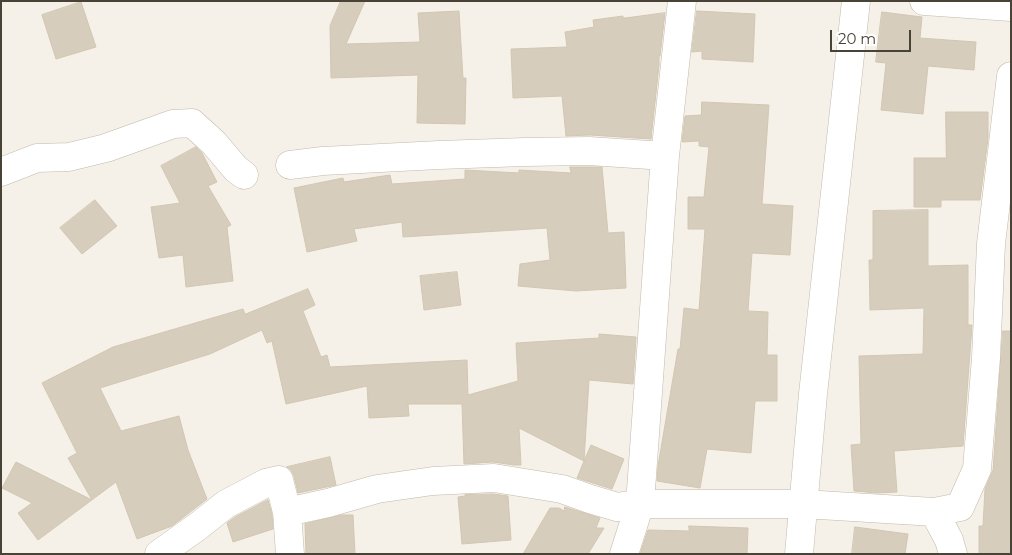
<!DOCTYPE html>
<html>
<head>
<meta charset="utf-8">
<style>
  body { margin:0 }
  #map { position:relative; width:1012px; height:555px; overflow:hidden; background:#f5f1e9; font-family:Montserrat,sans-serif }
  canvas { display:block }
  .frame { position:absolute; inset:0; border:2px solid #494237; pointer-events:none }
  .scale { position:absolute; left:830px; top:30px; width:81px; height:22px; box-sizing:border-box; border:2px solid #494237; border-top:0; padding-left:6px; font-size:15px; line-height:18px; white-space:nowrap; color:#494237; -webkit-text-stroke:4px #fff; paint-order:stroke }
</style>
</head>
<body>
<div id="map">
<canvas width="1012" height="555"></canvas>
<div class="frame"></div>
<div class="scale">20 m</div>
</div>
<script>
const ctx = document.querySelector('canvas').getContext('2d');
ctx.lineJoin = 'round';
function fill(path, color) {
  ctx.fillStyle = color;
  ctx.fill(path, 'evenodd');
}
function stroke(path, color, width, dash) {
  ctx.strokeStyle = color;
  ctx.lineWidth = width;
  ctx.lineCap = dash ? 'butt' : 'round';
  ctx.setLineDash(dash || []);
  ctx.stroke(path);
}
const building = new Path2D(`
  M341,1h24l-19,43 74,-2 -2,-29 41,-2 4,67h3l-1,46 -48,-1 1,-48 -87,3 -1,-52z
  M81,2l15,45 -40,12 -14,-44z
  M697,11l58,3 -2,48 -51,-3v-8l-10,1z
  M882,12l40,5 -2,21 56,4 -2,28 -46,-4 -5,48 -42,-4 5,-47 -10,-1z
  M665,13l-5,43h-1v9l-8,74 -61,-4 -24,1 -4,-40 -49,2 -2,-49 56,-2 -2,-15 29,-5 -1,-7 30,-4v2z
  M702,102l67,3 -7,99 31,2 -3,49 -38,-2 -4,58 20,1 -1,43h10v46h-22l-4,52 -44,-4 -7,39 -43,-7 1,-15 20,-117h2l4,-41 15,2 6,-81h-17v-32h16l5,-50 -10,-1v-5l-17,1 3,-26 16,-1z
  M946,112h42v26l-8,62h-39v7h-27v-49h32z
  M196,147l6,6 15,29 -9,4 23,39 -4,2 6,54 -47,6 -3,-32 -24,3 -8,-51 29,-4 -19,-37z
  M570,167h32l6,66 16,-1 2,56 -50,3 -58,-5 2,-22 30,-4 -3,-32 -144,9 -1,-15 -48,7 3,12 -50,11 -13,-64 49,-10 1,4 46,-7 2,9 73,-5v-9l54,3v-3l52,3z
  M95,200l22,26 -35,28 -22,-26z
  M928,210v56l40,-1v60h4l-9,121 -69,5 3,41 -20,1 -23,-2 -3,-46 10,-1 -2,-88 64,-2 1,-46 -54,2 -1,-50h4v-49z
  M457,272l4,33 -37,5 -4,-34z
  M308,289l7,16 -12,6 18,46 6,-2 3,12 137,-7 1,35 50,-14 -2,-38 83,-5v-4l37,3 -3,47 -44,-4 -5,81 7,-16 33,14 -12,30 -35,-11 7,-17 -65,-33 2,37h-7l-21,-3 -29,2 -2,-60h-54l1,12 -40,2 -2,-32 -81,18 -14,-63 -5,2 -5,-13 -52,24 -110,34 21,43 58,-15 9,34 19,49 -35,27 -35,13 -21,-57 -78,58 -20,-27 14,-10 -30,-15 14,-26 76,38 -24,-42 9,-5 -35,-70 71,-36 130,-38 2,5z
  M1003,331h8v223h-32v-28h4l2,-37 8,-19z
  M330,457l6,28 -38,8 -4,-17 -3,-6 -4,-3z
  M493,494l15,2 3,44 -49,4 -4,-47 7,-1v-1z
  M268,500l4,14 1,15 -40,13 -6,-19 8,-6z
  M565,507l35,11 -4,10h8l-16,26h-65l27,-46h9l5,3z
  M342,515h11l2,39h-49l-1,-30z
  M689,526l59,2 -1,26h-107l8,-24 41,1z
  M855,527l53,7 -3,20h-53z`);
fill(building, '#d7cdbd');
stroke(building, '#d2c6b0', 1);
const minor = new Path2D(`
  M682,1l-17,155 -25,348h163l131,8 26,-5 17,-38 9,-111 5,-114 20,-168
  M924,1l87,6
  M290,165l33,-4 116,-6 86,-3 64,-1 76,5
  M1,172l36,-14 32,-1 37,-9 67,-24 19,-1 22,20 22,26 8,6
  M287,512l41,-9 49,-14 56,-8 61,-3 68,11 28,10 27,8 23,-3 -16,50
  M934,512l15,28 4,14
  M159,554l38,-27 29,-23 40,-21 13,-3 8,32 3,42
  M799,554l14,-160 43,-393`);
stroke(minor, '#c1b9aa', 29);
stroke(minor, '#fff', 28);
</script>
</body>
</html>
